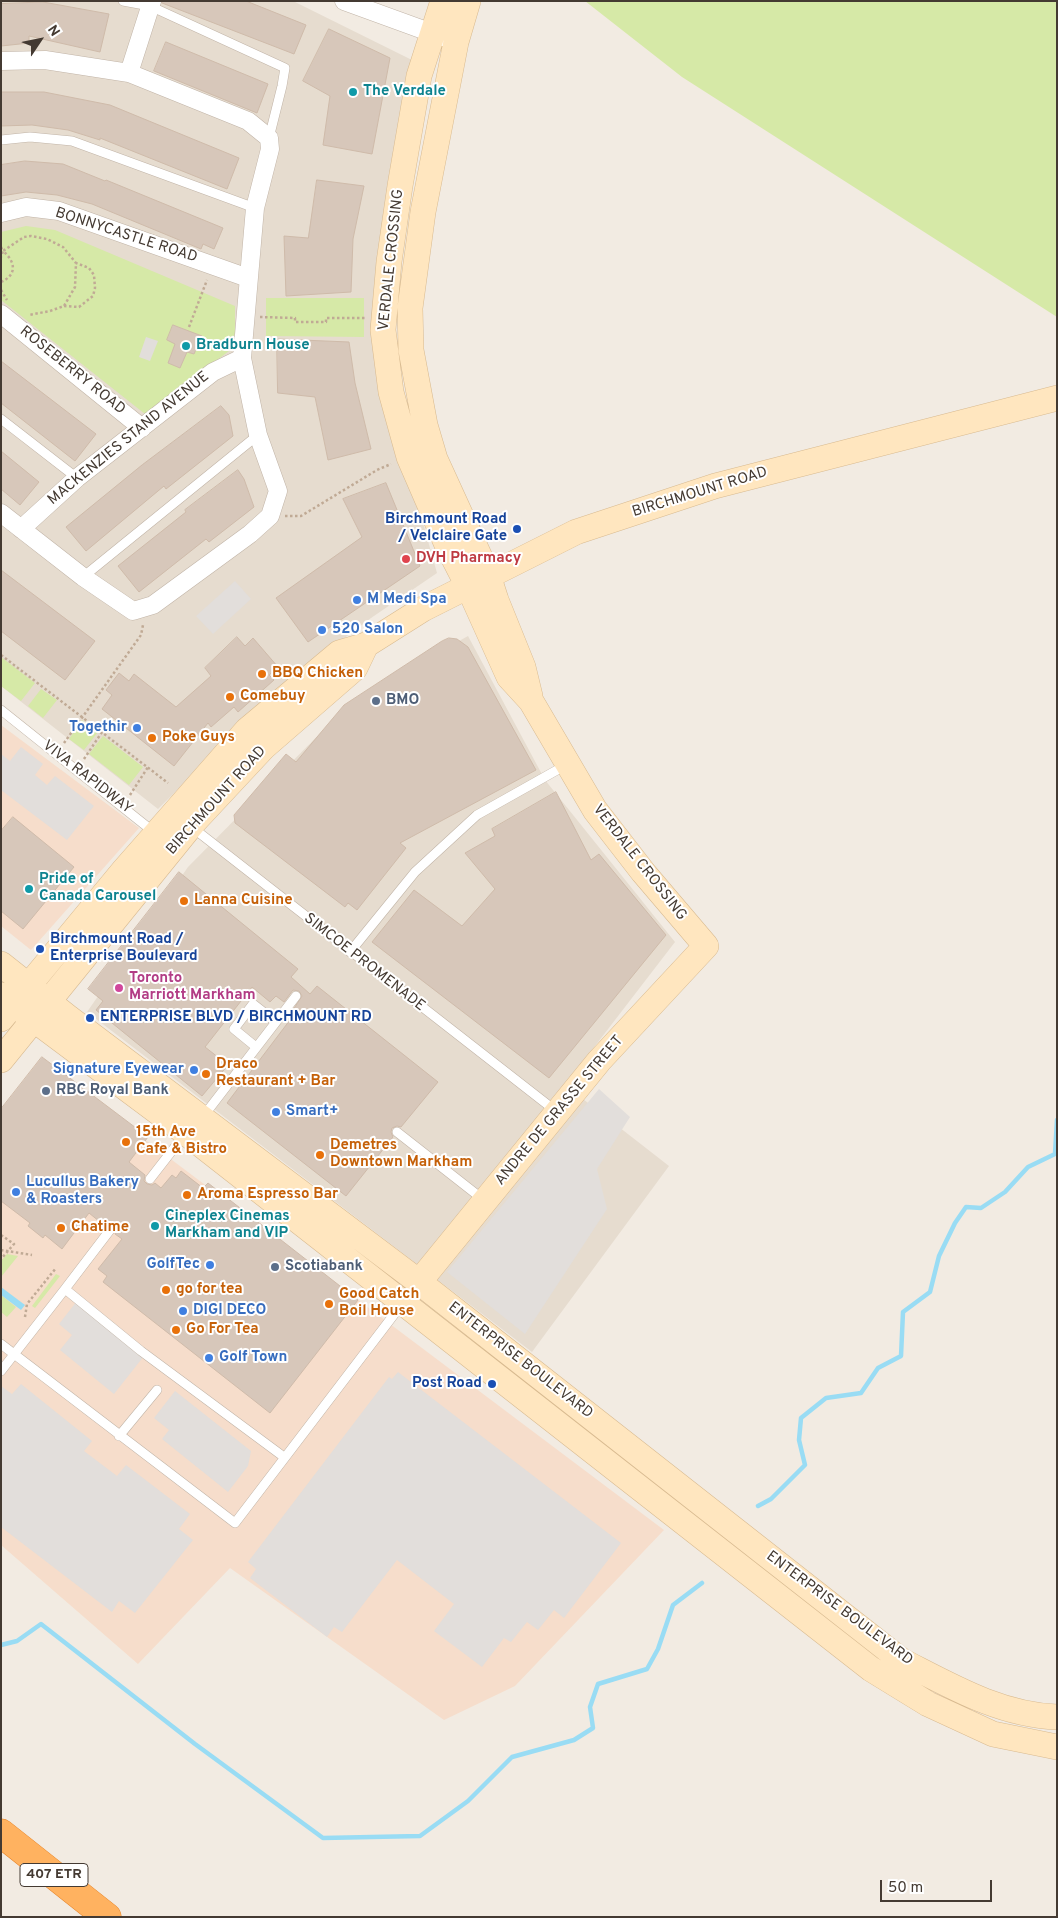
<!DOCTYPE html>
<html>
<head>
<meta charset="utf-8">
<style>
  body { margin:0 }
  #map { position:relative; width:1058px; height:1918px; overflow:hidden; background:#f2ebe2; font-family:Overpass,sans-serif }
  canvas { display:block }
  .frame { position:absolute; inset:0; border:2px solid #443a32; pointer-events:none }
  .north { position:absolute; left:15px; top:15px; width:50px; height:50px; -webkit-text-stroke:4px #fff; paint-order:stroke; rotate:56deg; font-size:14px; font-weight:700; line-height:20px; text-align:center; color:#443a32 }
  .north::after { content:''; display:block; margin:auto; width:18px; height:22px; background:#443a32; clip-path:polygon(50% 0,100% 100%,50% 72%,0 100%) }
  .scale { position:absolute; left:880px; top:1880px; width:112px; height:22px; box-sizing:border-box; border:2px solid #443a32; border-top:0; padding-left:6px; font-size:15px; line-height:18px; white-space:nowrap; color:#443a32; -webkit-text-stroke:4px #fff; paint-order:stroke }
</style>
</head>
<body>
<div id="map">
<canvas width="1058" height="1918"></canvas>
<div class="frame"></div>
<div class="north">N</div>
<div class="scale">50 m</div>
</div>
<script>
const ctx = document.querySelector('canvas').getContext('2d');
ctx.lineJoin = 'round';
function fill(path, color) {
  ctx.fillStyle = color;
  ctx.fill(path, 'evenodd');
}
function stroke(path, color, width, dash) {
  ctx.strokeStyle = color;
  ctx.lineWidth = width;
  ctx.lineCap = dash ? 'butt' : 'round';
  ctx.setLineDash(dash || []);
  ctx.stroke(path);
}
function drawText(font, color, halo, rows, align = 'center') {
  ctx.font = font + ' Overpass,sans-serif';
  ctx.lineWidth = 4;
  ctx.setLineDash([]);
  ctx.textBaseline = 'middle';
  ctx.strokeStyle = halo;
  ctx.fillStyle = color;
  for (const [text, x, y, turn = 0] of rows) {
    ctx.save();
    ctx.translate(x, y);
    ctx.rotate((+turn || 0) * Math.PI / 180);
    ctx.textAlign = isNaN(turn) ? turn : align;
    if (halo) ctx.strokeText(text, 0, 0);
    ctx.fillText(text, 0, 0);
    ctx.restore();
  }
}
fill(new Path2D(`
  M1,1h292l123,61 -33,319 54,192 -66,45 -85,64 -128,127 -157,-123z
  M468,636l77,144 130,162 -110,143 104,81 -137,186 -445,-340 101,-145 164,-166z`), '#e6dccf');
fill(new Path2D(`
  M1,725l138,103 -108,122 -30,-24z
  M39,1060l625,470 -149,156 -71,34 -214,-152 -92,96 -137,-119v-434z`), '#f6ddcb');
fill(new Path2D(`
  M585,1h472v316l-375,-240z
  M26,226l29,4 180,76v27l-6,18 -84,63 -144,-114v-68z
  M266,298h98v39l-98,-1z
  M1,657l34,26 -14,18 -20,-15z
  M41,689l16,11 -14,18 -15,-12z
  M82,720l16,12 -14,18 -15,-11z
  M103,736l40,31 -14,18 -40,-31z
  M7,1254l11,2 -17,21v-16z
  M56,1274l4,2 -25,32 -3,-2z
  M1,1295l15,12 -9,10 -6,-5z`), '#d6e9a7');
fill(new Path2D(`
  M146,337l12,4 -8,20 -11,-4z
  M235,581l16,18 -38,35 -17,-18z
  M21,747l22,17 -8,11 12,10 8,-9 39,30 -27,34 -66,-50v-36l9,7z
  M599,1089l31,28 -33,52 10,40 -82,125 -78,-62z
  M77,1301l67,55 -30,38 -54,-44 12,-15 -13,-11z
  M398,1372l223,171 -57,75 -10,-8 -16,20 -11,-8 -16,20 -7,-4 -22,29 -48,-36 20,-27 -57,-44 -55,72 -8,-5 -7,10 -77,-59 6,-9 -8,-7 141,-185 3,2z
  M21,1384l71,57 -8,10 33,25 9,-11 64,49 -11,15 14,11 -58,73 -16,-12 -7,11 -111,-85v-141l11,8z
  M175,1391l76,60 -3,15 -20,26 -66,-53 7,-9 -15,-12z`), '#e2dedb');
fill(new Path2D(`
  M1,1287l24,18 -4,5 -20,-15z`), '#99dcf4');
stroke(new Path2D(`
  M758,1506l13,-7 34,-34 -6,-25 2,-22 25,-20 35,-5 17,-25 23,-12 2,-44 27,-20 9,-36 16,-33 11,-16 15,1 24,-16 23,-25 27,-13 2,-34
  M1,1645l16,-4 24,-17 154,120 128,94 97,-2 48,-35 44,-44 62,-17 19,-12 -3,-21 8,-23 49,-15 11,-20 15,-44 29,-22`), '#99dcf4', 4.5);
const building = new Path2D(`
  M162,1h84l60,24 -12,29 -132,-51z
  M43,2l66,12 -9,38 -71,-16v7l-28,3v-42z
  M329,29l61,29 -18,96 -49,-9 7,-49 -27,-15z
  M166,42l102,42 -11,29 -103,-42z
  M1,92h43l66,13 129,53 -12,31 -127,-51v2l-32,-10 -36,-5 -31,1z
  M25,161l38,3 42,17 1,-1 117,48 -9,21 -11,-5 -2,5 -109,-45 -35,-9 -31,-3 -25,4v-31z
  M317,180l47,6 -11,53 -2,53 -65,4 -2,-60 24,2z
  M173,325l29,11 -8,18 -7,-2 -7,16 -12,-5 7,-19 -8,-4z
  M277,339l72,3 6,41 16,66 -43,11 -13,-63 -37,-4z
  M1,361l95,73 -21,27 -74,-58z
  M221,406l8,9 4,21 -67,53 -2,-3 -78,65 -20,-24 76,-62z
  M1,451l38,31 -19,23 -19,-16z
  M238,470l6,9 10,28 -45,35 -3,-3 -67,53 -21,-26 68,-54 -1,-2z
  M386,483l34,83 -112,76 -32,-44 86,-61 -19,-38z
  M1,570l94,71 -30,39 -64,-49z
  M237,637l8,9 8,-8 25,29 -9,8 5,5 -36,32 -4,-5 -23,20 -3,-4 -34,43 -72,-57 10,-14 -6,-5 13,-17 10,8 5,-7 42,33 35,-31 -6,-8z
  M449,638l8,1 11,8 68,123 -136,73 6,5 -49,62 -9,-7 -3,4 -110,-84 -1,-8 52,-61 10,8 48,-57 98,-64z
  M556,792l35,68 8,-6 67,81 -117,143 -177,-136 42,-52 48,36 33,-37 -30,-36 30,-17 -3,-7z
  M13,817l61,50 -51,62 -22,-18v-80z
  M179,872l119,97 -7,8 19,17 7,-8 121,96 -37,45 -4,-1 -5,2 -1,4 2,5 -47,59 -119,-93 69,-91 -3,-2 9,-14 -3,-5 -6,-1 -9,12 -8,-6 -6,6 -18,-15 -47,60 23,18 -26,31 -106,-86 7,-9 -15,-12z
  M42,1057l106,80 -19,25 16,13 -1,6 3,3 5,1 3,-2 6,5 11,-13 4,3 5,-7 22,17 5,-5 150,117 -88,113 -167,-131 4,-6 -9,-7 24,-30 -7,-5 1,-4 -2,-5 -4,-1 -5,2 -16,-13 -27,36 -17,-14 -2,3 -15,-12 2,-3 -29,-22v-92z`);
fill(building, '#d7c7ba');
stroke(building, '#cfbbaa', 1);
const lane = new Path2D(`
  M123,1l27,5 135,62 -3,18 -13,52
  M1,140l29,-3 42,4 183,67
  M1,419l76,59
  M83,577l175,-142
  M1,710l154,123
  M193,828l364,284
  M350,952l65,-80 62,-57 89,-50
  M256,1047l-22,-18 19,-25 23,18
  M202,1118l94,-122
  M397,1132l88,69
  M150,1179l35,-45
  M65,1289l45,-59
  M1,1344l234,179 167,-219
  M1,1371l64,-82 76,62 143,106
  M119,1436l38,-46`);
const street = new Path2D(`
  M344,1l99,36
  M1,61l44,-1 84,13 119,48 21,17 1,11 -15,59 -13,150 16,77 20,56 -8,25 -20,18 -97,71 -20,6 -50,-34 -82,-64
  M129,73l23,-72
  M1,213l25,-6 33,4 189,67
  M1,314l141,114
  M21,529l56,-51 136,-106 29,-14`);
const secondary = new Path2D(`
  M468,1l-12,41 -33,170 -13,96 1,42 14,75 10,34 53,116 8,25 27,67 7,29
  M1,964l68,54 350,264 483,379c49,25 98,54 155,56
  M1,995l185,138 685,536 57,35 65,30 64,13
  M1,1019l123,-149 123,-140 92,-77 27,-8 57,-36 153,-77 139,-46 342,-88
  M1,1060l193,-238 70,-75 91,-79 11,-23
  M419,1282l180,-221 107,-115 -63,-74 -48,-62 -64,-109 -22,-24 -41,-91 -20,-39 -39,-90 -18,-65 -8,-62 6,-68 11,-76 19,-110 24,-75`);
const highway = new Path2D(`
  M1,1833l106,84`);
stroke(lane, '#c1b4a7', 10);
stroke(street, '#c1b4a7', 19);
stroke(secondary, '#d8ba90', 26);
stroke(highway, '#e58329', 29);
stroke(new Path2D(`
  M1,247l2,4 -2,6
  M1,282c16,-7 15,-20 2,-31l21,-14 7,-1 16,3 16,8 13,16 -1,24 -11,19 -14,5 -21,4
  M1,290l6,10
  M64,306l15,1 14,-11 2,-8 -1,-13 -5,-7 -13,-5
  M260,317l35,1v4h31v-4h39
  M189,327l18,-47
  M285,516h16l76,-46 14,-6
  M1,655l167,128
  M64,743l77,-108 2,-10
  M84,759l18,-27
  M130,795l18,-28
  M1,1235l13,9 -13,15
  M1,1250l31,5
  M25,1317l2,-13 29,-36`), '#c0aa95', 2.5, [2.5, 2.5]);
stroke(lane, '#fff', 9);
stroke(street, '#fff', 18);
stroke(secondary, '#ffe6bf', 25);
stroke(highway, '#ffb260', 28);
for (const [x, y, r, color] of [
  [353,92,5,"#0f9aa8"],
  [186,346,5,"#0f9aa8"],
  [517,529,5,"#1a4fb4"],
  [406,559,5,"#e0444e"],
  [357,600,5,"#3f7fe0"],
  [322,630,5,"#3f7fe0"],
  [262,674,5,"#e8710a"],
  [230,697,5,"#e8710a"],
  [376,701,5,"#5c6f8a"],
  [137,728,5,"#3f7fe0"],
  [152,738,5,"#e8710a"],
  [29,889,5,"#0f9aa8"],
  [184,901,5,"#e8710a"],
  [40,949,5,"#1a4fb4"],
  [119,988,5,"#d1479c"],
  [90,1018,5,"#1a4fb4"],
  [194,1070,5,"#3f7fe0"],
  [206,1074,5,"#e8710a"],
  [46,1091,5,"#5c6f8a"],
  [276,1112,5,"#3f7fe0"],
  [126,1142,5,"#e8710a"],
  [320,1155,5,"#e8710a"],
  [16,1192,5,"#3f7fe0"],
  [187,1195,5,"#e8710a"],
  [155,1226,5,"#0f9aa8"],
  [61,1228,5,"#e8710a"],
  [210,1265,5,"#3f7fe0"],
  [275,1267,5,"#5c6f8a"],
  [166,1290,5,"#e8710a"],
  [329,1304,5,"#e8710a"],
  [183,1311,5,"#3f7fe0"],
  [176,1330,5,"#e8710a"],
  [209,1358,5,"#3f7fe0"],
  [492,1384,5,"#1a4fb4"]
]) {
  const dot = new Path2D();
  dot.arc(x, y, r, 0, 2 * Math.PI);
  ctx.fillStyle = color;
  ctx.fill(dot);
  stroke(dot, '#fff', 2);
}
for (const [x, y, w] of [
  [54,1875,68]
]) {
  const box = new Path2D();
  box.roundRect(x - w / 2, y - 11.5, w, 23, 4);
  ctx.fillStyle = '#fff';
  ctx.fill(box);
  stroke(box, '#443a32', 1);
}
drawText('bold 14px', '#443a32', null, [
  ["407 ETR",54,1875]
]);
drawText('bold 15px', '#0d838f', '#fff', [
  ["The Verdale",363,92],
  ["Bradburn House",196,346],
  ["Pride of",39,880],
  ["Canada Carousel",39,897],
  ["Cineplex Cinemas",165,1217],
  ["Markham and VIP",165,1234]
], 'left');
drawText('15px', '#443a32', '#fff', [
  ["BONNYCASTLE ROAD",126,236,18],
  ["VERDALE CROSSING",392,260,-84],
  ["ROSEBERRY ROAD",72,371,39],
  ["MACKENZIES STAND AVENUE",129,439,-39],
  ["BIRCHMOUNT ROAD",700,493,-17],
  ["VIVA RAPIDWAY",87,778,38],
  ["BIRCHMOUNT ROAD",217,801,-48],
  ["VERDALE CROSSING",639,863,52],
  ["SIMCOE PROMENADE",364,963,38],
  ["ANDRE DE GRASSE STREET",560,1111,-50],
  ["ENTERPRISE BOULEVARD",520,1361,38],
  ["ENTERPRISE BOULEVARD",839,1609,37]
]);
drawText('bold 15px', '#164399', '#fff', [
  ["Birchmount Road",507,520],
  ["/ Velclaire Gate",507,537],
  ["Birchmount Road /",50,940,"left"],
  ["Enterprise Boulevard",50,957,"left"],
  ["ENTERPRISE BLVD / BIRCHMOUNT RD",100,1018,"left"],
  ["Post Road",482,1384]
], 'right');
drawText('bold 15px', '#be3a42', '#fff', [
  ["DVH Pharmacy",416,559]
], 'left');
drawText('bold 15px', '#366cbe', '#fff', [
  ["M Medi Spa",367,600],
  ["520 Salon",332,630],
  ["Togethir",127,728,"right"],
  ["Signature Eyewear",184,1070,"right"],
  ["Smart+",286,1112],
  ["Lucullus Bakery",26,1183],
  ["& Roasters",26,1200],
  ["GolfTec",200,1265,"right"],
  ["DIGI DECO",193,1311],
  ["Golf Town",219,1358]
], 'left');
drawText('bold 15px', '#c56008', '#fff', [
  ["BBQ Chicken",272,674],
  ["Comebuy",240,697],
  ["Poke Guys",162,738],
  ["Lanna Cuisine",194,901],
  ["Draco",216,1065],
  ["Restaurant + Bar",216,1082],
  ["15th Ave",136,1133],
  ["Cafe & Bistro",136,1150],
  ["Demetres",330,1146],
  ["Downtown Markham",330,1163],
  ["Aroma Espresso Bar",197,1195],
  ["Chatime",71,1228],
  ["go for tea",176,1290],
  ["Good Catch",339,1295],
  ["Boil House",339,1312],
  ["Go For Tea",186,1330]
], 'left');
drawText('bold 15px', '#4e5e75', '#fff', [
  ["BMO",386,701],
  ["RBC Royal Bank",56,1091],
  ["Scotiabank",285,1267]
], 'left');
drawText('bold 15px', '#b23c85', '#fff', [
  ["Toronto",129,979],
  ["Marriott Markham",129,996]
], 'left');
</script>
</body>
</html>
